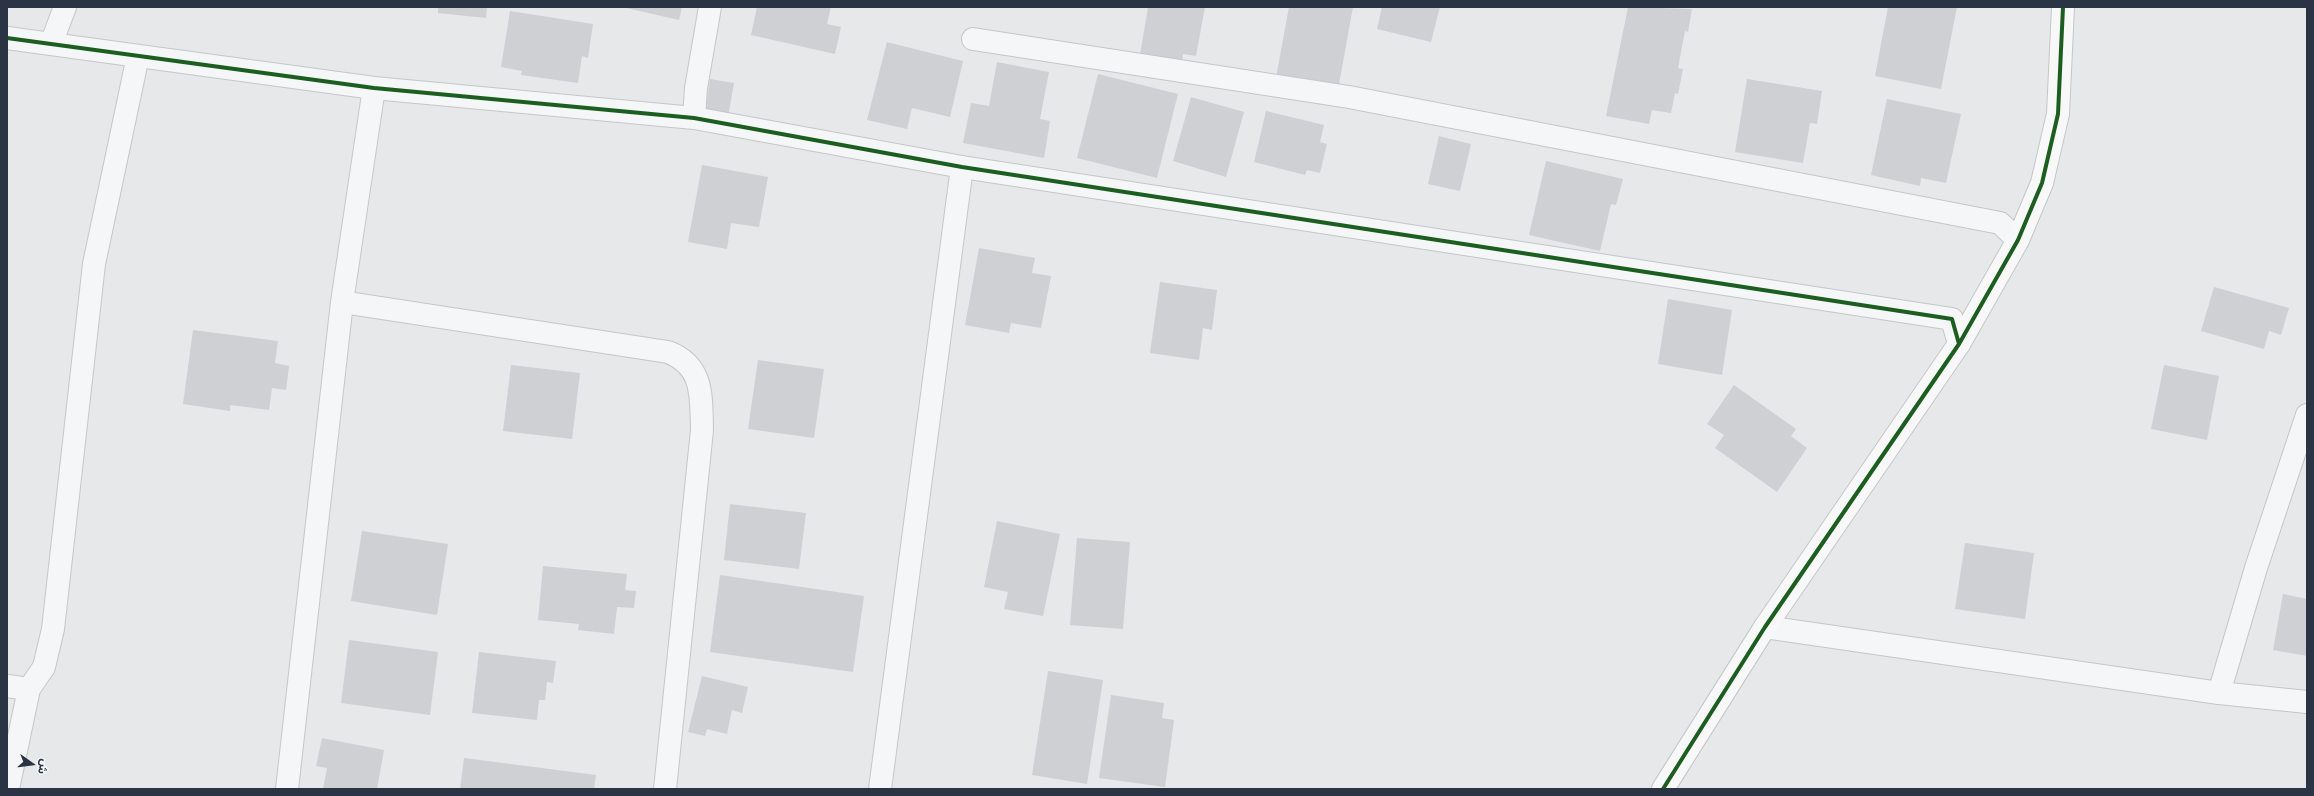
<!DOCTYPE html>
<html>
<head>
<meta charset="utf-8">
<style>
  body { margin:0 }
  #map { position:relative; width:2314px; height:796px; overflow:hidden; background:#e6e8ea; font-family:Barlow,"Noto Sans Arabic",sans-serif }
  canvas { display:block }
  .frame { position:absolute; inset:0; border:8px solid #2b3445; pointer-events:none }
  .north { position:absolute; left:12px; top:744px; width:40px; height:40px; -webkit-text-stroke:3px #f4f6f9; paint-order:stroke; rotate:104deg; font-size:11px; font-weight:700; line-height:16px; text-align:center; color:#2b3445 }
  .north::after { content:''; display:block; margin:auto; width:14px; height:18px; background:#2b3445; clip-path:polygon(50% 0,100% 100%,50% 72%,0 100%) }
</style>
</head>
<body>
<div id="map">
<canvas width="2314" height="796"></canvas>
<div class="frame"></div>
<div class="north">ش</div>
</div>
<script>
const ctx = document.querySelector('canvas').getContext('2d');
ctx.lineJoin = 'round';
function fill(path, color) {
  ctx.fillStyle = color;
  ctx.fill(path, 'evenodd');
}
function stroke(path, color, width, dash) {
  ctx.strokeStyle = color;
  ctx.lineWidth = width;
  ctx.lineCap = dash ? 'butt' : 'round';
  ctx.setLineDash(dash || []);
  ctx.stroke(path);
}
fill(new Path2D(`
  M438,7h49l-1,11 -48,-5z
  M622,7h60l-3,13z
  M757,7h74l-4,17 14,3 -6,27 -84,-19z
  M1148,7h57l-9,49 -13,-2 -2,15 -42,-8z
  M1289,7h64l-16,88 -62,-12z
  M1382,7h58l-9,35 -54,-13z
  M1628,7l64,2 -4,23 -3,-1 -7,37 5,1 -5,25 -3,-1 -4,20 -19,-3 -3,14 -43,-8z
  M1888,7h69l-16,82 -66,-13z
  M510,11l83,13 -5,34 -6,-2 -4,27 -57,-8 1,-4 -21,-4z
  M887,42l76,19 -13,56 -38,-9 -5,21 -40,-9z
  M997,62l52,10 -9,47 10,2 -6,37 -81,-15 8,-40 18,3z
  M1098,74l80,20 -21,84 -80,-20z
  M710,79l24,4 -6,34 -23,-3z
  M1747,79l75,12 -5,33 -7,-1 -7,40 -68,-11z
  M1191,97l53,15 -18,65 -53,-16z
  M1887,99l74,15 -15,69 -25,-5 -1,8 -49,-11z
  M1266,111l58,14 -4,17 7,2 -7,29 -13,-3 -2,5 -51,-13z
  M1439,136l32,8 -11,47 -32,-7z
  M1546,161l77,18 -7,26 -5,-1 -11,47 -71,-16z
  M702,165l66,12 -9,50 -28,-4 -4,26 -39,-7z
  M979,248l56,10 -3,15 19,3 -10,52 -30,-5 -2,10 -44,-8z
  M1160,282l57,8 -5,40 -9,-2 -4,32 -49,-7z
  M2214,287l75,21 -8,27 -12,-4 -5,18 -63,-18z
  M1668,299l64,11 -10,65 -64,-11z
  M193,330l85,11 -3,22 14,3 -3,24 -14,-2 -3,22 -39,-5v6l-47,-7z
  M758,360l66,9 -10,69 -66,-9z
  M511,365l69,8 -8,66 -69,-8z
  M2164,365l55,11 -12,64 -56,-11z
  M1734,385l62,44 -5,7 16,12 -30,44 -62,-44 9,-13 -17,-11z
  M730,504l76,9 -7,56 -75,-9z
  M997,521l63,13 -17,82 -39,-7 4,-17 -24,-5z
  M362,531l86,13 -11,71 -86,-14z
  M1077,538l53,4 -7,87 -53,-4z
  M1965,543l69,10 -9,66 -70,-10z
  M543,566l84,8 -2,16 11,1 -2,17 -17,-1 -3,27 -36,-4 1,-6 -41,-4z
  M720,575l144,21 -11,76 -143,-20z
  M2283,594l24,5v57l-34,-6z
  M349,640l89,12 -8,63 -89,-12z
  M479,652l77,9 -3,22 -6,-1 -2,18h-6l-2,20 -65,-7z
  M1048,671l55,9 -16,104 -55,-9z
  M702,676l46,11 -6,26 -10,-3 -5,24 -20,-5 -2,7 -17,-4z
  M1111,695l53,8 -2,15 12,2 -9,67 -66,-9z
  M322,738l62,12 -7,39h-54l4,-21 -11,-2z
  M464,758l132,17 -2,14h-134z`), '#ced0d3');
const street = new Path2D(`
  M7,38l367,50 320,30 268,49 990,152 7,25
  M973,39l376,58 651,126 18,17
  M51,44l14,-37
  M694,118l2,-30 14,-81
  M342,302l326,50c36,14 33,44 34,78l-37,359
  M1765,627l454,66 88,9
  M7,686l22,3 15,-22 9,-38 41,-365 44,-208
  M2219,693l37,-125 51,-153
  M8,789l21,-100
  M287,789l55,-487 32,-214
  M880,789l82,-622`);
const secondary = new Path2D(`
  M1663,789l102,-162 194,-283 59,-104 24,-57 16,-69 5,-107`);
stroke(street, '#c4c6c8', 24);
stroke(secondary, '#c4c6c8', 24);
stroke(street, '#f5f6f7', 22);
stroke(secondary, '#f8f8f8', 22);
stroke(new Path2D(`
  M7,38l367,50 320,30 268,49 990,152 7,25
  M1663,789l102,-162 194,-283 59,-104 24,-57 16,-69 5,-107`), '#1b5e20', 4);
</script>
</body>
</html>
